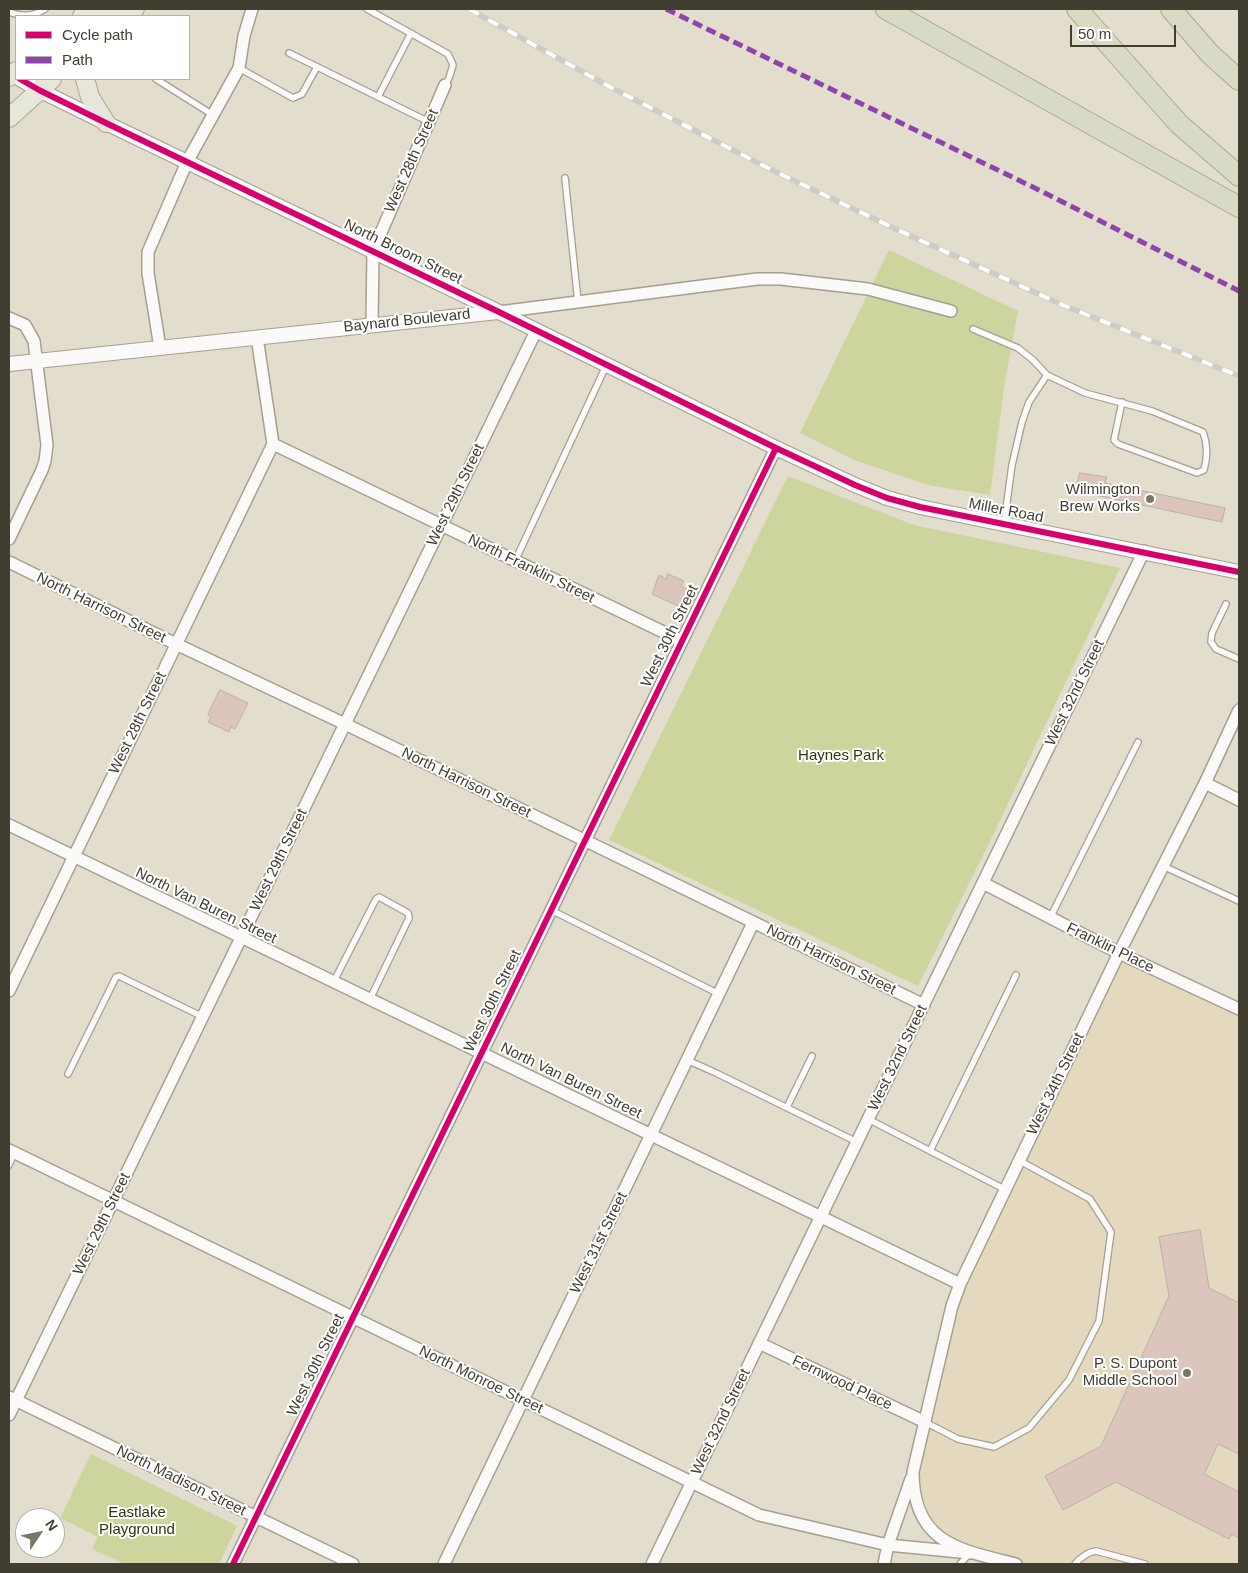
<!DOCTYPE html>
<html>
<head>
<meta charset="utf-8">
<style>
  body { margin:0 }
  #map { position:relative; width:1248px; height:1573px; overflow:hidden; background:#e3ddcd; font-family:Helvetica,sans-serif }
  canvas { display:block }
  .frame { position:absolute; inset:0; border:10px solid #413d31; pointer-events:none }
  .legend { position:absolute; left:15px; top:15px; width:175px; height:65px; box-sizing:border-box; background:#fff; border:1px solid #b3b1ad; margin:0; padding:6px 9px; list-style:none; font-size:15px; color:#413d31 }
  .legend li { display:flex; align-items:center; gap:10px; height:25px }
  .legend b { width:25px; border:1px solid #b3b1ad }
  .north { position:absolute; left:15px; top:1508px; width:50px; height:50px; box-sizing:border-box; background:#fff; border:1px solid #b3b1ad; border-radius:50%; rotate:56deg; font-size:14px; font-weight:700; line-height:20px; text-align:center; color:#413d31 }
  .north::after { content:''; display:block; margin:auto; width:18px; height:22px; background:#7a7568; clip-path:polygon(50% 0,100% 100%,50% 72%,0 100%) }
  .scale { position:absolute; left:1070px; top:25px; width:106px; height:22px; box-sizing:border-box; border:2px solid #413d31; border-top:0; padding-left:6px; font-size:15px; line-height:18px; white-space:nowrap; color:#413d31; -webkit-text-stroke:4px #fff; paint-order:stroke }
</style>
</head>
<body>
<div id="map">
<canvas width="1248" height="1573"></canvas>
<div class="frame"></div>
<ul class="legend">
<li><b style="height:6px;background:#d6006c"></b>Cycle path</li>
<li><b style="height:6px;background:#8e44ad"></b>Path</li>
</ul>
<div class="north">N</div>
<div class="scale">50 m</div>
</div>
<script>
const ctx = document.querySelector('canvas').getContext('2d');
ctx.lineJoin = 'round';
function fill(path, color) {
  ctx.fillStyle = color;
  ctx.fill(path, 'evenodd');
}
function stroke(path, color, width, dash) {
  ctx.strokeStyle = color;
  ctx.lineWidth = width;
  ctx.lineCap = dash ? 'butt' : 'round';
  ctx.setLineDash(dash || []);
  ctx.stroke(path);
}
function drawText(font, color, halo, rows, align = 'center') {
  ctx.font = font + ' Helvetica,sans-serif';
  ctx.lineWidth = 4;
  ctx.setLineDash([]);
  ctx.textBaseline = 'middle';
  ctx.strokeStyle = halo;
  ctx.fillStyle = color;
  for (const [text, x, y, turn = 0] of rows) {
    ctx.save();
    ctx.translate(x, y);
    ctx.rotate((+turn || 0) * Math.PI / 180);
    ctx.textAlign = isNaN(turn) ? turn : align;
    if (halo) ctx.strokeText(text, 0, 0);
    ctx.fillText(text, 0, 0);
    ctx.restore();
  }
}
fill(new Path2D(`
  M1119,953l120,57v554h-222l-78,-26 -19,-26 -7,-29 47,-199z`), '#e4d9be');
fill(new Path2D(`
  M889,250l129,61 -14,76 -14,108 -62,-10 -74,-25 -54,-27z
  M788,476l126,49 206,43 -127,267 -75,151 -309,-146z
  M91,1454l146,72 -18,38h-94l-33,-15 6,-12 -38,-19z`), '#cdd49d');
const building = new Path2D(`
  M1080,473l27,4 -2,6 120,25 -3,14 -146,-31z
  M668,574l16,7 -3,5 7,4 -4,10 -2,-1 -4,7 -26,-12 7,-19 7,4z
  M220,690l28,13 -13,26 -4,-2 -2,5 -21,-10 3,-5 -3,-2z
  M1200,1230l9,58 30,15v151l-21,-10 -14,30 35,18v46l-7,-4 -3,5 -113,-57 -53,28 -18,-34 56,-30 68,-150 -10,-59z`);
fill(building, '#dcc5bd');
stroke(building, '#bab2aa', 1);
const service = new Path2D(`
  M367,9l81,45 5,11 -4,13 -4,7
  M9,12c12,5 25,4 36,-3
  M289,53l140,69
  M239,68l54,30 9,-4 15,-27
  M156,79l57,36
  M378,97l33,-64
  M565,178l13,124
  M973,329l45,19 15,12 14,15 -18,27 -7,20 -10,43 -8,59
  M1047,375l38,18 67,18 51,21c5,13 5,24 1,38l-7,3 -79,-29 -4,-4 8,-38
  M515,561l91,-195
  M1226,604l-14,29 -1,9 5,7 23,10
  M1163,866l76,35
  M551,910l168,84
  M1050,918l88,-176
  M334,981l42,-82 3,-2 29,16 1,5 -39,81
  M687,1060l27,12 143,70
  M68,1074l48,-97 3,-1 84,41
  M787,1107l25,-51
  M868,1119l138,71
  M930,1151l86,-176
  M9,1165l5,-12
  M925,1422l33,17 36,8 35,-19 40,-48 30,-59 12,-89 -21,-33 -70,-38
  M960,1564l10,-11
  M1075,1564c6,-7 12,-12 21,-13l49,13`);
const minor = new Path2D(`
  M499,312l258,-33h24l87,10 83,22
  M9,318l16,7 9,16 13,104 -2,16 -3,9 -33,69
  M372,325l1,-74 72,-166
  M160,348l-12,-75v-21l39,-90 52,-94 5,-32 8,-27
  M273,444l409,197
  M9,562l167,82 169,80 579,281
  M1205,783l34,17
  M9,825l951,459
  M983,883l136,70 120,56
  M9,991l264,-547 -16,-107
  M9,1150l750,365 129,30 82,8
  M759,1343l166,79
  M9,1397l344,167
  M9,1415l527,-1084
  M233,1564l543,-1116
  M444,1564l309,-641
  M652,1564l492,-1013
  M884,1564l4,-19 23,-66
  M1016,1564c-57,-14 -103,-21 -103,-92l39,-166 8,-22 159,-331 86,-170 34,-73`);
const tertiary = new Path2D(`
  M20,79l19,11 67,33 393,189 277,136 79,37 32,13 33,9 319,65
  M9,364l489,-52`);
const primary = new Path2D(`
  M82,16l10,-7
  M104,16l9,-7
  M126,16l9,-7
  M9,77l7,-6
  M85,79l5,18 16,26
  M9,118l43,-39`);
const motorway = new Path2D(`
  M886,9l353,198
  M1077,9l102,115 60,52
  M1171,9l39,45 29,26`);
stroke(service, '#a49f93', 8);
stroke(minor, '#a49f93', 14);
stroke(tertiary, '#a49f93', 16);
stroke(primary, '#a9a88d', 20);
stroke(motorway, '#a9a88d', 22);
stroke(service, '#fbfaf8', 5.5);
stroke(minor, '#fbfaf8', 11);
stroke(tertiary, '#fbfaf8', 14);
stroke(primary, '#e6e6da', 18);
stroke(motorway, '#d9dac5', 20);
const rail = new Path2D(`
  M469,9l141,78 164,84 126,60 165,75 174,70`);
stroke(rail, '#ceccc7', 5.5);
stroke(rail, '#fff', 4, [11]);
stroke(new Path2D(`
  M666,9l375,182 198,100`), '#8e44ad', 5, [10, 5]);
stroke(new Path2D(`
  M20,79l19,11 67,33 393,189 277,136 79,37 32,13 33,9 319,65
  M233,1564l543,-1116`), '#d6006c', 6);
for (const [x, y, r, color] of [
  [1150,499,5,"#7a7568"],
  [1187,1373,5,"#7a7568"]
]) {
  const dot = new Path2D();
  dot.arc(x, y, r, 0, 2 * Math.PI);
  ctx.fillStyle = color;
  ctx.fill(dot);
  stroke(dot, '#fff', 2);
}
drawText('15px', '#413d31', '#fff', [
  ["West 28th Street",412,161,-66],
  ["North Broom Street",403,252,26],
  ["Baynard Boulevard",407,321,-6],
  ["West 29th Street",456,495,-64],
  ["Miller Road",1006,511,11],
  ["North Franklin Street",531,569,26],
  ["North Harrison Street",101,608,26],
  ["West 30th Street",670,636,-64],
  ["West 32nd Street",1075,693,-64],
  ["West 28th Street",138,723,-64],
  ["North Harrison Street",466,783,26],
  ["West 29th Street",279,860,-64],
  ["North Van Buren Street",206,906,26],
  ["Franklin Place",1110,948,26],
  ["North Harrison Street",831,960,26],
  ["West 30th Street",493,1001,-64],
  ["West 32nd Street",898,1058,-64],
  ["North Van Buren Street",571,1081,26],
  ["West 34th Street",1056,1084,-64],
  ["West 29th Street",102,1224,-64],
  ["West 31st Street",599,1243,-64],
  ["West 30th Street",316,1365,-64],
  ["North Monroe Street",481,1380,26],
  ["Fernwood Place",842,1383,25],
  ["West 32nd Street",721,1422,-64],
  ["North Madison Street",181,1481,26]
]);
drawText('15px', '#413d31', '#fff', [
  ["Wilmington",1140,490],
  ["Brew Works",1140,507],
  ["P. S. Dupont",1177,1364],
  ["Middle School",1177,1381]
], 'right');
drawText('15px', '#2f350b', '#fff', [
  ["Haynes Park",841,756],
  ["Eastlake",137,1513],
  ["Playground",137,1530]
]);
</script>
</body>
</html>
